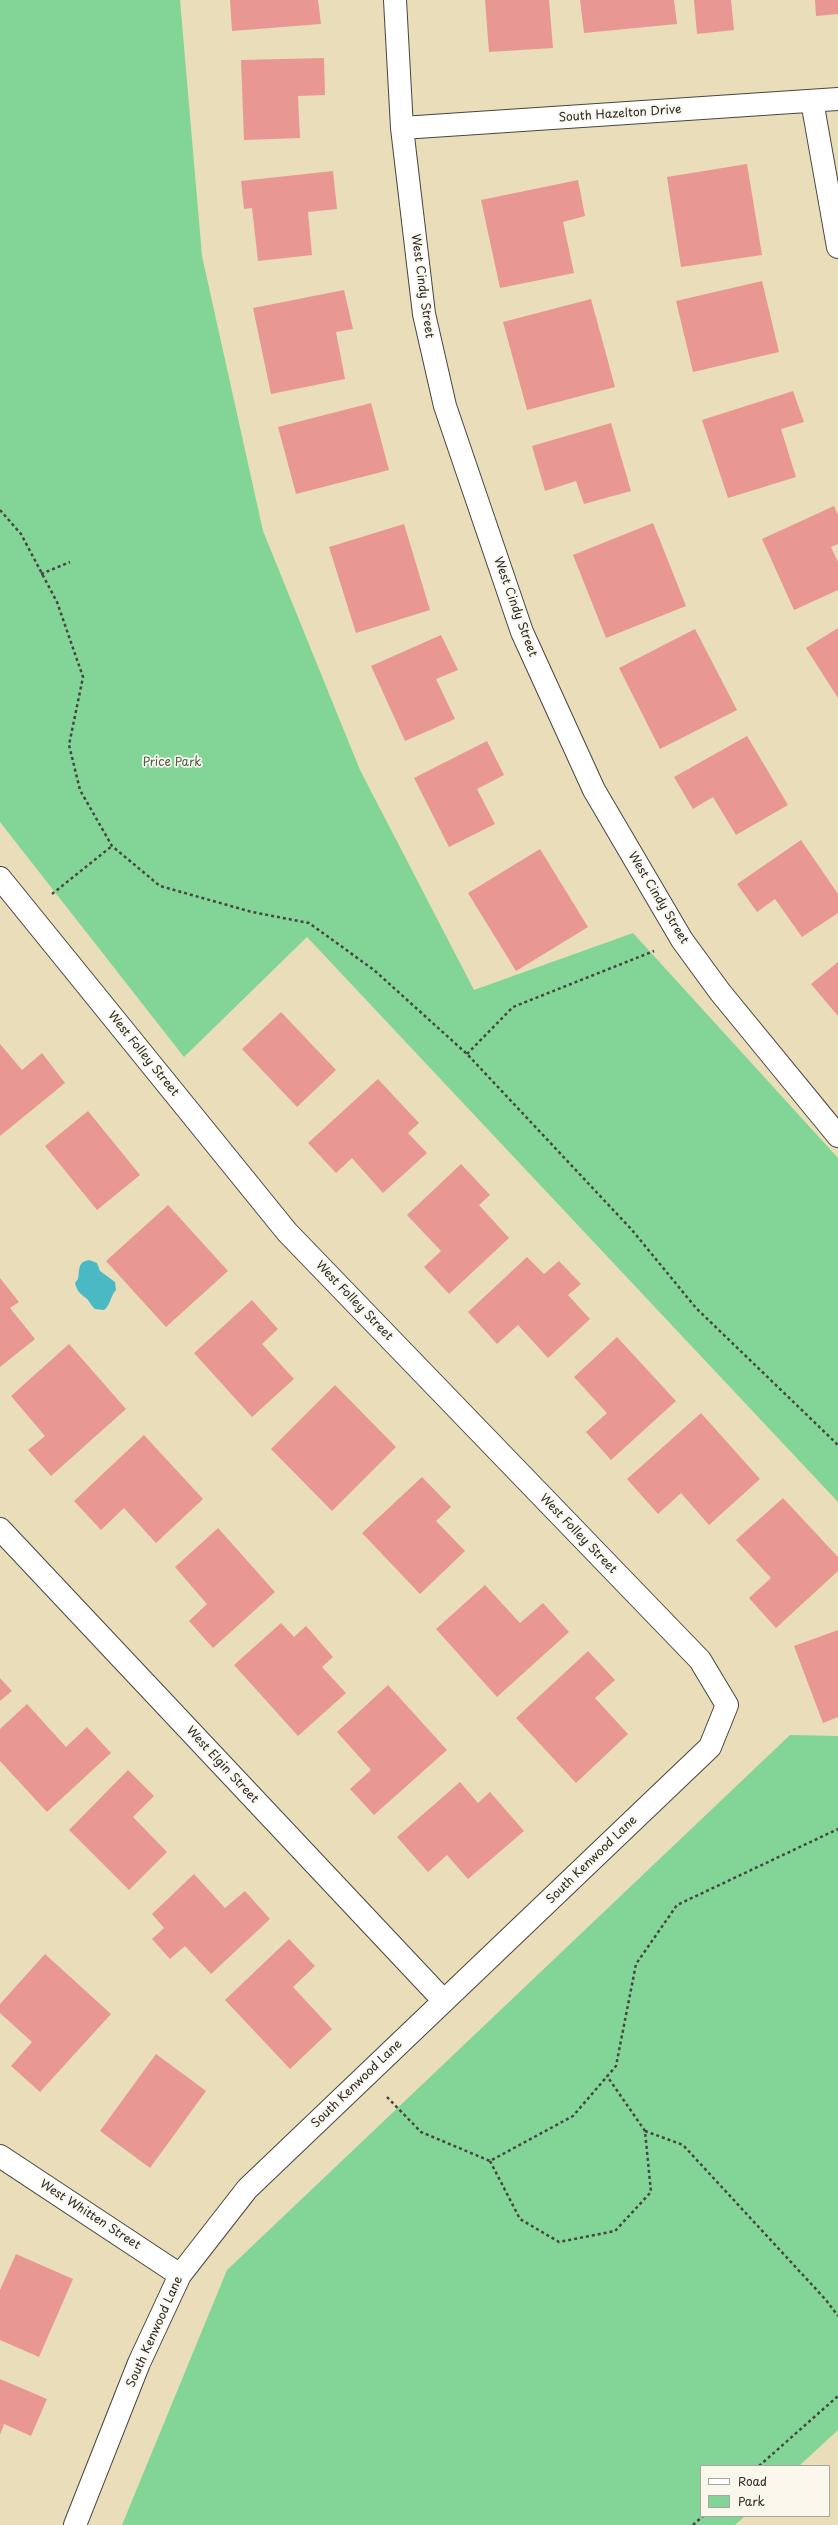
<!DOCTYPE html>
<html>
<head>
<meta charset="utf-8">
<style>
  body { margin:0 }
  #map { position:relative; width:838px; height:2525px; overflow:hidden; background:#e9deb9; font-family:"Playpen Sans",sans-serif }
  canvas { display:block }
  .legend { position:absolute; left:700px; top:2465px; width:130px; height:52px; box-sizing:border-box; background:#fbf7ec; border:1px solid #a8a59f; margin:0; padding:5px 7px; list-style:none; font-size:12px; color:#2b2b2b }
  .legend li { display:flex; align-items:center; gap:8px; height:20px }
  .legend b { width:20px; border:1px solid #a8a59f }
</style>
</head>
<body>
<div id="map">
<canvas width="838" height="2525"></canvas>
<ul class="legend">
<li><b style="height:5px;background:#fff"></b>Road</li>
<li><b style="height:11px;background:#82d597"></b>Park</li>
</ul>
</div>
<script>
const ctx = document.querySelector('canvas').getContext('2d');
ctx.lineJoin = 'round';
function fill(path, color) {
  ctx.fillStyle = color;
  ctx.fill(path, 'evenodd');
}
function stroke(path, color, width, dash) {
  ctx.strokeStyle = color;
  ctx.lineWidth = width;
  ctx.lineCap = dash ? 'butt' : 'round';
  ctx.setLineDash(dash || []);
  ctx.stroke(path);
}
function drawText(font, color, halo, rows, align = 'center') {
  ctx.font = font + ' "Playpen Sans",sans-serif';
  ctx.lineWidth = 3.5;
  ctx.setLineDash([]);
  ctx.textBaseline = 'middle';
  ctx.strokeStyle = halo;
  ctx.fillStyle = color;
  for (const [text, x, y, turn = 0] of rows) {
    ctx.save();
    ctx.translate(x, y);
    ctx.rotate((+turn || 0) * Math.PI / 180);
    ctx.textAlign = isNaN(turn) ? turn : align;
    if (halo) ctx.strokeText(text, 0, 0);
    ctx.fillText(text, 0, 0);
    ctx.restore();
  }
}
fill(new Path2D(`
  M0,0h180l22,256 61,275 97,239 114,220 159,-57 205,225v344l-531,-565 -123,120 -184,-235z
  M790,1735l48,1v694l-39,36h-98v50h44l-10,9h-613l105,-255z`), '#82d597');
fill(new Path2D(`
  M89,1260l8,3 3,8 15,11 1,8c-6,6 -5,15 -12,20l-9,-1c-4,-3 -6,-9 -9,-11 -6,-4 -9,-7 -11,-15l3,-4c2,-9 -1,-17 11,-19z`), '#4bb9c4');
fill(new Path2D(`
  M230,0h88l3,24 -89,7z
  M485,0h64l4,48 -64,4z
  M580,0h94l3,24 -93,9z
  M694,0h37l3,30 -37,4z
  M815,0h23v14l-22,2z
  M324,58l1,37 -27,1 2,42 -56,2 -3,-80z
  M747,164l15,91 -81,12 -14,-90z
  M333,171l4,38 -29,3 4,43 -54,6 -6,-53 -8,1 -3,-28z
  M578,180l7,36 -22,6 11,51 -74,15 -19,-88z
  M762,281l17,71 -86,20 -17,-71z
  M344,290l9,39 -17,3 9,47 -74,15 -18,-86z
  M591,299l24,88 -88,23 -24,-88z
  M793,391l11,31 -23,7 15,48 -68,21 -26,-78z
  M371,403l18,67 -93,24 -18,-67z
  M611,423l20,68 -47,13 -8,-23 -31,10 -13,-45z
  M834,506l4,9v29l-7,3 7,15v28l-44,20 -32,-71z
  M653,523l33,83 -80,32 -33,-83z
  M404,524l26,86 -74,23 -27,-86z
  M838,628v70l-32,-50z
  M695,629l42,81 -77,39 -41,-81z
  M441,635l17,35 -22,9 19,40 -50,22 -34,-75z
  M747,736l41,69 -52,30 -23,-38 -20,12 -19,-32z
  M487,741l17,34 -27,14 18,35 -46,23 -35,-69z
  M801,840l37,54v19l-36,24 -27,-38 -18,13 -20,-28z
  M540,849l48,78 -72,44 -48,-78z
  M838,962v54l-27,-32z
  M281,1012l55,58 -39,37 -55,-58z
  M0,1044l22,26 20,-17 23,30 -65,53z
  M378,1079l41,44 -11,10 19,20 -44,40 -31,-35 -16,15 -28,-30z
  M88,1111l52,64 -43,35 -52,-64z
  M461,1164l29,31 -11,10 30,33 -60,56 -25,-27 17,-16 -34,-36z
  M168,1205l60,66 -62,56 -60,-66z
  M527,1257l17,17 15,-13 22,23 -13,11 22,24 -42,39 -30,-33 -21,19 -29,-32z
  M0,1278l19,24 -9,6 25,31 -35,28z
  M252,1300l26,29 -16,15 32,35 -42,38 -58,-64z
  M617,1337l59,64 -65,59 -25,-28 21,-19 -33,-36z
  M69,1344l57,65 -75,67 -23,-26 17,-14 -34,-40z
  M335,1385l61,62 -64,64 -61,-62z
  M701,1413l59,66 -51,46 -28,-32 -23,21 -31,-35z
  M144,1435l59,64 -47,44 -32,-35 -23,22 -27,-29z
  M422,1477l29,30 -15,14 29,30 -45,43 -58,-61z
  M783,1498l55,59v14l-62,57 -27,-30 22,-20 -35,-38z
  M218,1528l57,64 -62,56 -24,-27 18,-17 -32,-37z
  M485,1585l35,38 23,-20 26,29 -72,65 -61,-68z
  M281,1623l13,14 12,-11 27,31 -11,10 24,26 -48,43 -64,-71z
  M838,1630v87l-15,6 -29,-77z
  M588,1651l27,29 -20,18 33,36 -52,49 -60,-65z
  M0,1678l12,13 -12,10z
  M388,1685l59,65 -73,65 -24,-26 21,-19 -34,-38z
  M27,1704l39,43 21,-20 24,26 -64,59 -47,-51v-32z
  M128,1770l26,26 -21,21 34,35 -38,38 -60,-60z
  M460,1782l18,21 12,-11 34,39 -56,48 -21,-24 -19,17 -31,-35z
  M194,1874l31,34 20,-17 25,28 -59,55 -26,-28 -15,13 -18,-20 12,-11 -12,-14z
  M289,1939l26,27 -22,21 39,42 -42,40 -65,-69z
  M45,1954l66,60 -71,78 -29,-26 21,-24 -32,-29v-9z
  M156,2054l50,37 -56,77 -50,-37z
  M16,2254l57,25 -34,78 -39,-17v-50z
  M0,2379l47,20 -16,37 -27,-12 -4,11z`), '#e99792');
const minor = new Path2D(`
  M395,0l7,128 22,186 21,92 77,226 72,158 88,150 38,52 118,144
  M812,101l26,146
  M402,128l436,-29
  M0,878l287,354 413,428 27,45 -17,42 -463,442 -67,86 -41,88 -64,162
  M0,1529l444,472
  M0,2156l180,119`);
stroke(minor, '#484640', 24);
stroke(new Path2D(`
  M0,510l21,24 36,68 26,75 -14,68 11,45 32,56 48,40 92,26 57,11 65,47 93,84 165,176 64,78 142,137
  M41,574l29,-12
  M52,894l60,-48
  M467,1054l46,-47 141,-56
  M387,2097l34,35 69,29 83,-45 43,-50 20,-102 41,-59 161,-76
  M645,2131l38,14 143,155 12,16
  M490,2161l30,58 39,23 56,-11 36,-39 -6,-61 -38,-55
  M759,2466l79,-70
  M693,2525l10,-9`), '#484640', 2.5, [3, 3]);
stroke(minor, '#fff', 22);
drawText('12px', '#2b2b2b', '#fbf7ec', [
  ["South Hazelton Drive",620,114,-4],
  ["West Cindy Street",422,286,82],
  ["West Cindy Street",515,607,70],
  ["West Cindy Street",658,898,59],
  ["West Folley Street",143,1054,51],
  ["West Folley Street",354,1301,46],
  ["West Folley Street",578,1534,46],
  ["West Elgin Street",222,1765,47],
  ["South Kenwood Lane",592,1860,-44],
  ["South Kenwood Lane",357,2084,-44],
  ["West Whitten Street",90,2215,33],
  ["South Kenwood Lane",155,2332,-66]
]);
drawText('12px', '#455e4b', '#fbf7ec', [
  ["Price Park",172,763]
]);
</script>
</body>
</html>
